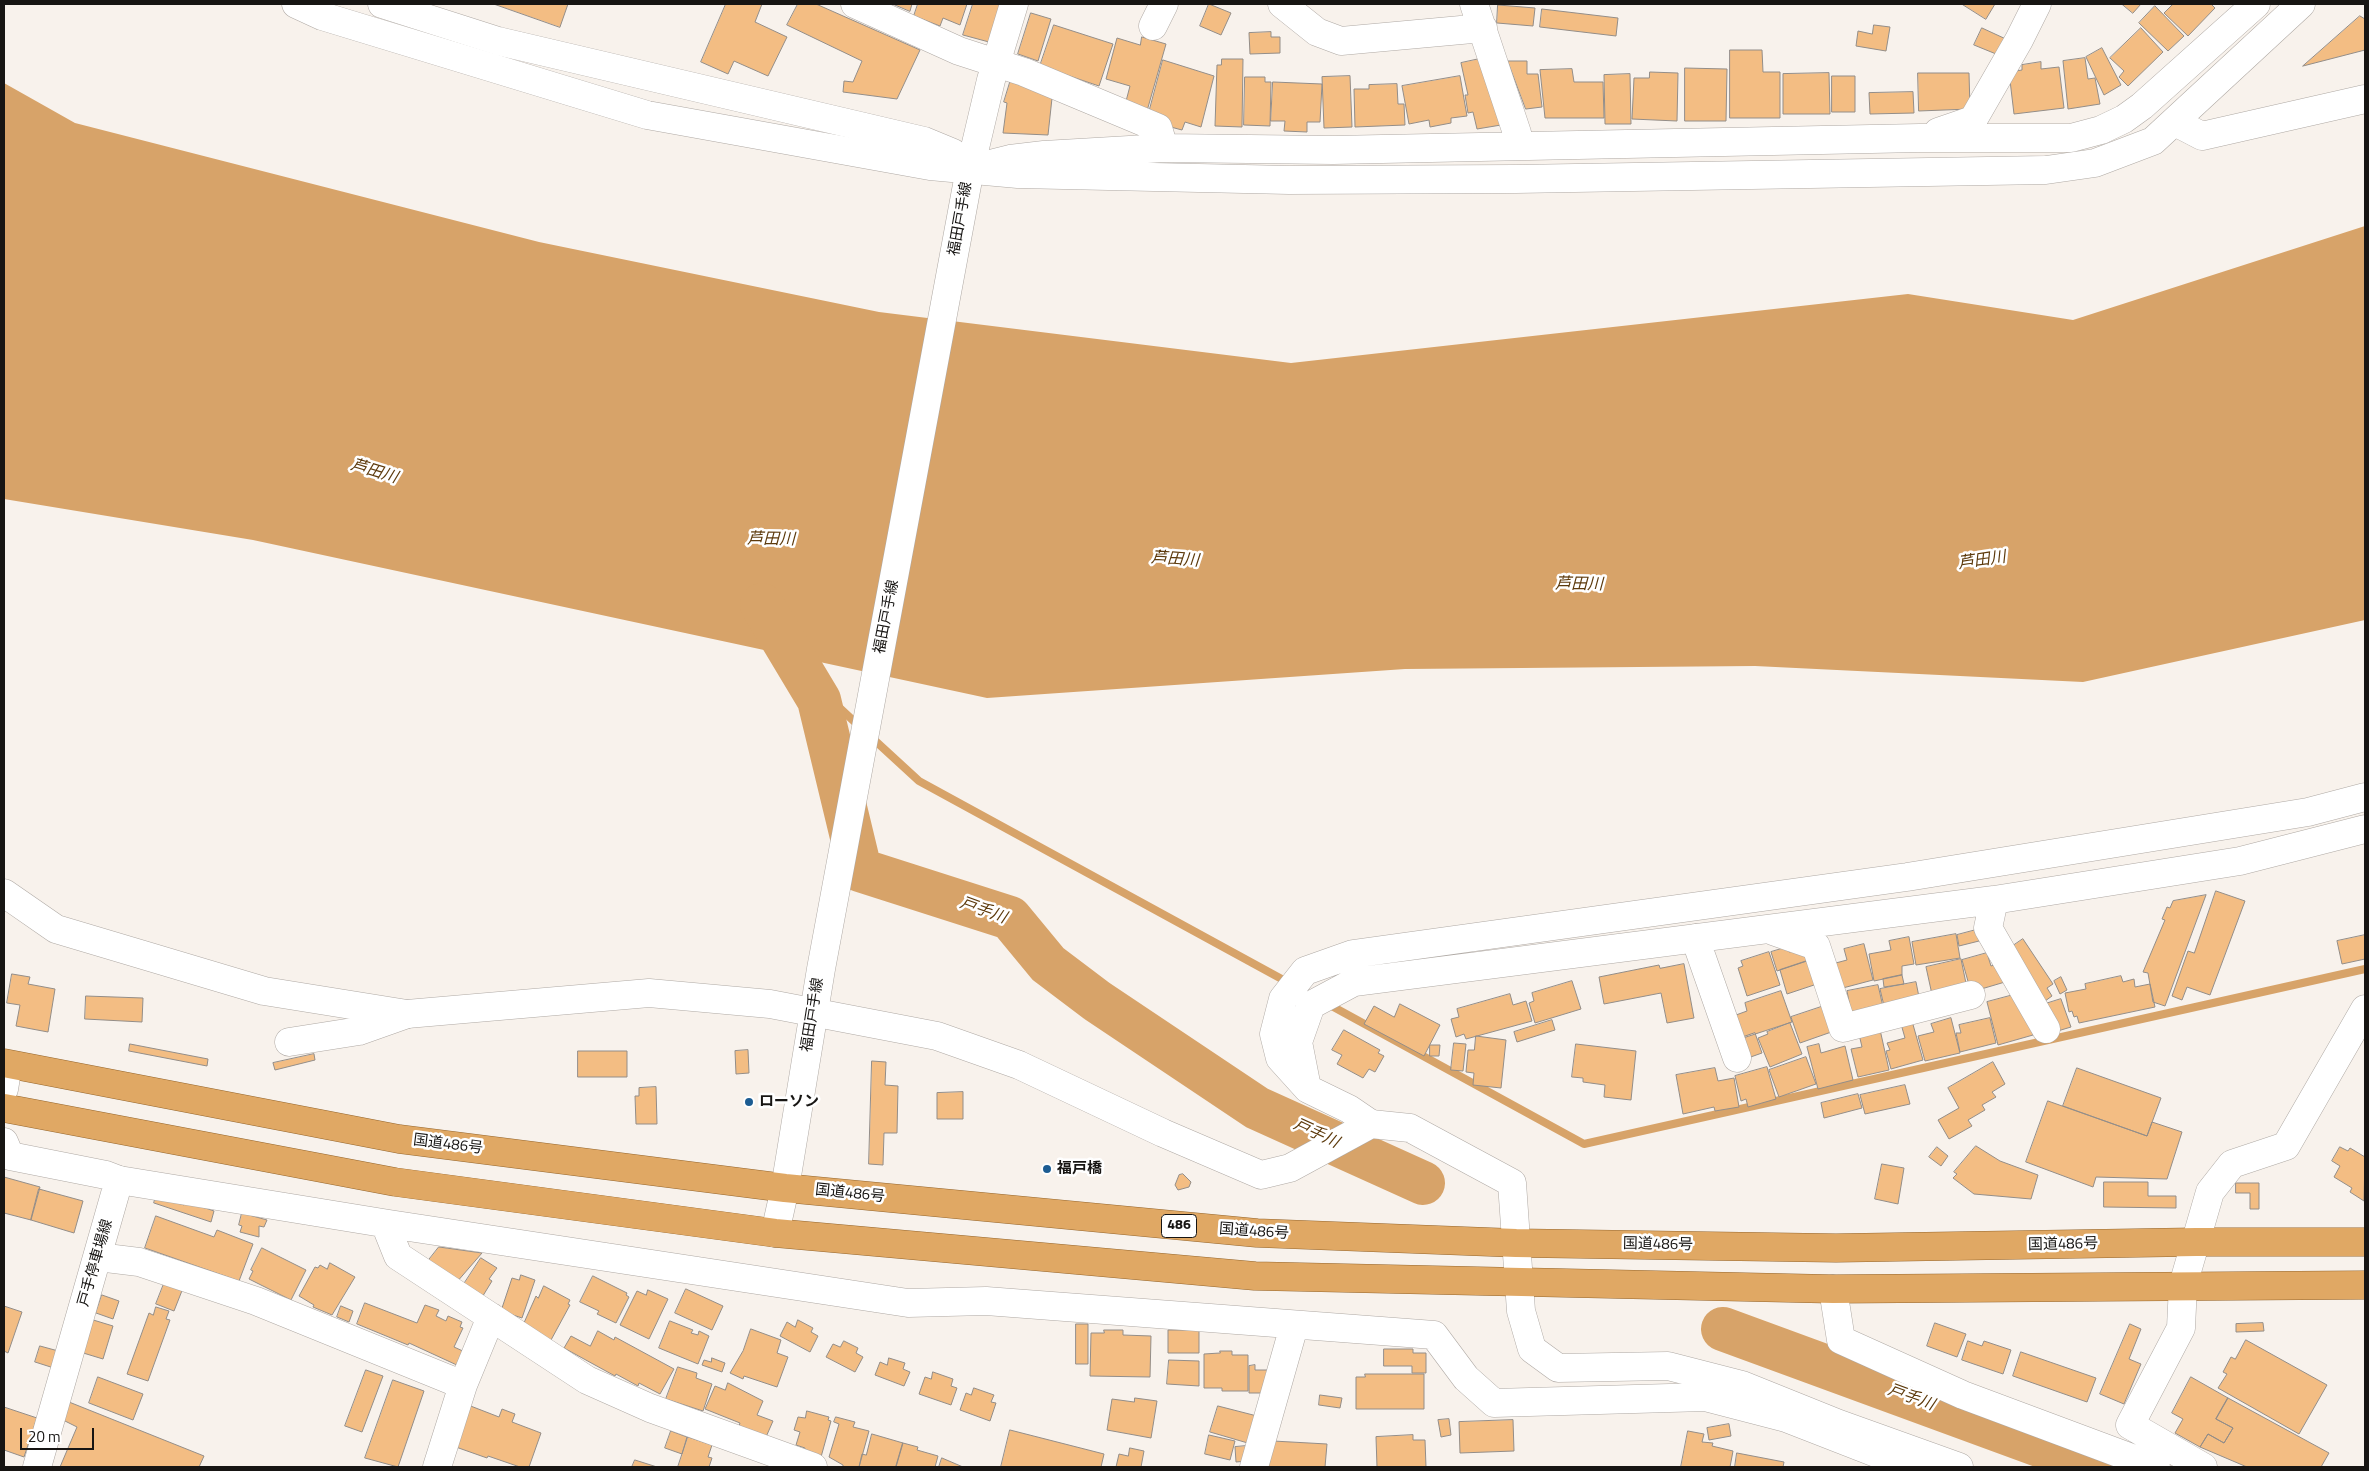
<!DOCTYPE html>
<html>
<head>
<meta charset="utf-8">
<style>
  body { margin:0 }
  #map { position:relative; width:2369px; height:1471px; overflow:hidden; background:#f8f2ec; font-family:"Titillium Web",sans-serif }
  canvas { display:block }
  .frame { position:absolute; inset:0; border:5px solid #171513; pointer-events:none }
  .scale { position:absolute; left:20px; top:1428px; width:74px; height:22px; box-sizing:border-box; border:2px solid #171513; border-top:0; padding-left:6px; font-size:15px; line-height:18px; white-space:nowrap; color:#171513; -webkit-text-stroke:4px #fff; paint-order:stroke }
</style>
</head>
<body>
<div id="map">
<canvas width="2369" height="1471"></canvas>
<div class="frame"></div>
<div class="scale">20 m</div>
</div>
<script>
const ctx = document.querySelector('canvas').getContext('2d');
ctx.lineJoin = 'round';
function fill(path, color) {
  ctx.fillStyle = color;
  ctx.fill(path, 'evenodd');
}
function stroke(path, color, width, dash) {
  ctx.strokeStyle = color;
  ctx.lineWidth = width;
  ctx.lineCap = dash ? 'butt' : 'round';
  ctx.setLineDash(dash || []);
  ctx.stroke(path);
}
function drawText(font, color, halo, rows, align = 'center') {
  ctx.font = font + ' "Titillium Web","Noto Sans JP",sans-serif';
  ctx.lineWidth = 5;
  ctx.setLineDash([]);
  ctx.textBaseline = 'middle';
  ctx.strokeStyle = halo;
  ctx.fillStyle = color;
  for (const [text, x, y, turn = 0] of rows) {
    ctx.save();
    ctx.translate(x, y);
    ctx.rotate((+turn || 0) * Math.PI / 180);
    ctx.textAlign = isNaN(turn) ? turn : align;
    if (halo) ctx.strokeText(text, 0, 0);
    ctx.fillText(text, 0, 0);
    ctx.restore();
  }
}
fill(new Path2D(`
  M4,83l71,40 464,119 340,70 412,51 617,-69 165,26 292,-94v394l-282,62 -328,-16 -350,3 -418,29 -734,-158 -249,-41z`), '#d7a369');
stroke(new Path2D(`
  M797,651l32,47 30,28
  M870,736l49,45 370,202
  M1328,1004l256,140 781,-175`), '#d7a369', 8);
stroke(new Path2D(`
  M762,605l57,95 41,170 150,48 38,46 49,37 160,107 166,75
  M1723,1329l376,138`), '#d7a369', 44);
const building = new Path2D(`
  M494,4h74l-8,23z
  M726,4h36l-7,18 32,15 -19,39 -34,-15 -6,13 -27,-12z
  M798,4h18l104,46 -23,49 -54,-7 1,-11 9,1 9,-21 -75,-36z
  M893,4h19l-2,7z
  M918,4h49l-7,21 -17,-7 -3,8 -26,-10z
  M973,4h28l-12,38 -26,-7z
  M1209,4l22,9 -10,22 -21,-9z
  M1962,4h33l-9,15z
  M2122,4h19l-8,9z
  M2170,4h41l4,4 -27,28 -24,-23 8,-8z
  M1498,5l37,3 -2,18 -36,-3z
  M2155,6l29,30 -16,15 -29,-28z
  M1542,9l76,9 -2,18 -76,-9z
  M1031,13l20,6 -13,42 -20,-7z
  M2360,16l5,3v31l-62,16z
  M1054,25l59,19 -14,42 -59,-20z
  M1874,25l16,2 -4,24 -30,-5 2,-15 14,3z
  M1982,28l26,12 -7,16 -27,-11z
  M2141,28l22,24 -35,34 -9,-9 5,-6 -14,-13z
  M1271,32v5h9v16l-30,1 -1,-21z
  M1142,37l24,7 -19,67 -22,-6 5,-19 -24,-7 11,-41 23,7z
  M2102,48l19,37 -17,10 -18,-38z
  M1730,50h32l1,22h17v46h-50z
  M1484,58l17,67 -24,4 -4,-17 -5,1 -3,-18h3l-7,-32z
  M2085,58l3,21 7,-1 5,26 -32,5 -5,-48z
  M1222,59h21l-1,68 -27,-1 2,-61h4z
  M1163,60l51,16 -13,51 -16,-5 -3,8 -30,-8 -4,-6z
  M1508,61h19v13h11l4,33 -16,2z
  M2041,62v7l18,-2 5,41 -50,6 -5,-42 13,-2v-5z
  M1685,68l42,1 -1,52h-41z
  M1572,69l2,13h29l1,36h-59l-5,-48z
  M1650,72l28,1 -1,48 -45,-2 2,-41h15z
  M1829,73l1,41h-47v-40z
  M1918,73h51l1,36 -51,2z
  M1630,74l1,50h-26l-1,-49z
  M1012,76l41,13 -5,46 -45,-2 4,-30 -3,-1z
  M1350,76l2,51 -28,1 -2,-51z
  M1460,76l7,40 -16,2v5l-21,4 -1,-7 -20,4 -7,-38z
  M1832,76h23v36h-23z
  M1245,77h20v5h6l-1,44 -26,-1z
  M1273,82l49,2 -2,38h-13v10l-23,-1 1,-10h-14z
  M1397,84l1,20h6l1,21 -50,2 -1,-38h15v-4z
  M1913,92l1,21 -44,1 -1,-21z
  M2216,891l29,10 -35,94 -23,-8 -5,13 -10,-4 16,-45 6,2z
  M2206,895l-41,111 -12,-4 -5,-29 -5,-1 22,-52 -3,-1 5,-12 3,1 3,-7z
  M1976,930l3,11 -20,5 -2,-11z
  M1956,934l4,24 -44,7 -4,-23z
  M2365,935v24l-23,5 -5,-23z
  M1909,937l5,27 -12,2v9l-28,6 -5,-27 22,-4 -2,-9z
  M2023,939l30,45 -6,4 5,8 -11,8 -34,-54z
  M1864,944l9,36 -34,9 -7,-25 15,-4 -3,-11z
  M1788,947l1,5 14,-4 4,13 -30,10 -6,-19z
  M1769,952l11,33 -33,11 -9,-28 5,-2 -2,-5z
  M1987,953l4,13 6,-2 8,18 -34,10 -9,-32z
  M1813,959l7,24 -33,11 -7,-24z
  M1961,959l7,34 -35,6 -7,-32z
  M1684,964l10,54 -27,5 -6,-30 -57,11 -5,-27 60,-12 1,3z
  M12,974l18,3 -2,7 27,5 -7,43 -32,-6 4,-21 -13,-2z
  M1902,975l2,9 -20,3 -1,-8z
  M2121,976l2,6 11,-3 1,8 15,-3 5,23 -76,16 -2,-7 -3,1 -2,-6 -3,1 -4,-19 21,-4 -1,-5z
  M2061,977l6,13 -7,4 -6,-13z
  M1572,981l9,28 -46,14 -6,-20 5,-2 -2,-8z
  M1916,982l4,20 -35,8 -5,-21z
  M1878,985l6,26 -32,7 -5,-27z
  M1781,991l11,31 -49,16 -7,-23 11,-4 -2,-8z
  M1510,994l3,11 13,-4 6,20 -66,18 -2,-5 -8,3 -5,-18 8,-2 -2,-8z
  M2017,994l8,12 8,29 -35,10 -11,-43z
  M86,996l57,2 -1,24 -57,-3z
  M2061,999l10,28 -20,6 -9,-28z
  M1400,1004l40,21 -16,31 -60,-32 10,-18 20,11z
  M1824,1006l13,24 -37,13 -9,-26z
  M1951,1018l9,35 -35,8 -7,-25 16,-4 -3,-8z
  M1990,1018l6,25 -36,9 -4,-19h5l-2,-8z
  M1552,1020l3,10 -38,12 -3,-10z
  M1912,1021l11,39 -32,9 -5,-18 4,-1 -3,-7 18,-5 -4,-14z
  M1790,1023l12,31 -32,13 -12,-29 10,-4 -1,-2z
  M1879,1025l10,45 -31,7 -7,-28 11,-2 -4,-17z
  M1344,1030l36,20 -2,3 6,3 -9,16 -6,-3 -6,9 -26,-14 5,-9 -10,-5z
  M1755,1033l7,20 -17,6 -7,-20z
  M1476,1036l30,4 -5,48 -28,-3 1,-12 -8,-1 2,-22h6z
  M1454,1043l12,1 -3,27 -12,-1z
  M130,1044l78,15 -1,7 -78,-15z
  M1576,1044l60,7 -5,49 -27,-3 1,-12 -22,-3v-4l-11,-1z
  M1819,1044l2,9 24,-7 8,34 -35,9 -11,-42z
  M1430,1045h10l-1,11h-9z
  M748,1050l1,23 -13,1 -1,-23z
  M578,1051h49v26h-49z
  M314,1054l1,6 -40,10 -2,-7z
  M1806,1057l10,27 -37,13 -10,-27z
  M872,1061l14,1 -1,23 13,1 -1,47h-13l-1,32 -14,-1z
  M1993,1062l12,22 -13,8 4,5 -14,8 3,5 -17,10 4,6 -23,13 -11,-19 21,-12 -11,-20z
  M1767,1067l9,32 -28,8 -2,-8 -5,2 -6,-25z
  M1715,1068l3,13 16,-3 5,29 -24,4 -1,-4 -31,7 -7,-39z
  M2077,1068l84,30 -14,38 -84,-30z
  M1905,1085l5,19 -45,10 -5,-19z
  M656,1087l1,37h-21l-1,-28h4v-8z
  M963,1092v27h-26v-26z
  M1858,1094l4,14 -38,10 -3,-15z
  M2048,1101l99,35 5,-14 30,10 -15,47 -71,-2 -3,10 -67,-25z
  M1976,1146l24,15 38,14 -7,24 -57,-5 -21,-16 4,-4 -3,-2z
  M1937,1147l11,9 -7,10 -12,-9z
  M2340,1147l8,4 2,-3 15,9 -1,44 -14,-9 2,-4 -18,-11 6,-11 -8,-5z
  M1882,1164l22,4 -6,36 -23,-5z
  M1183,1174l8,8 -2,5 -11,3 -3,-5 4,-10z
  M4,1177l36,10 -9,33 -27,-7z
  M2104,1182h44v14h28v12l-72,-1z
  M2236,1183h23v26h-9v-16h-14z
  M39,1189l44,12 -9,32 -43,-13z
  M156,1196l28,9 1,-4 29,10 -3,11 -57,-19z
  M242,1213l25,7 -3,7 -5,-1v11l-19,-5 2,-6 -3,-1z
  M156,1216l58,21 3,-7 36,14 -14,37 -94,-33z
  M439,1247l43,6 -26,30 -28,-22z
  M262,1248l44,22 -15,30 -42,-21 4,-8 -2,-1z
  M481,1258l16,10 -8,11 3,2 -11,18 -19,-12z
  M330,1263l25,14 -23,38 -19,-8 1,-2 -15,-9 16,-29 3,1 2,-3 7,4z
  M521,1275l14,5 -13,38 -21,-7 11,-33 7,2z
  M167,1276l18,7 -11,28 -18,-7z
  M593,1276l34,17 -1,2 3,2 -13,26 -19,-9 2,-3 -19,-9z
  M544,1286l26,14 -2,4 2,1 -19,35 -28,-15 13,-29 2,2z
  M686,1289l37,17 -11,24 -37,-17z
  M648,1290l20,9 -19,40 -29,-14 17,-34 9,4z
  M102,1295l17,6 -6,18 -17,-6z
  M365,1303l52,20 8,-18 14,5 -3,6 10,5 2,-5 14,6 -2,5 3,1 -9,19 11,5 -6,14 -50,-23 -1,2 -51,-21z
  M4,1306l18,6 -14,41 -4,-2z
  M341,1306l12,5 -4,11 -12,-5z
  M156,1307l13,4 -3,8 4,1 -22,61 -21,-7 22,-61 4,2z
  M90,1319l23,7 -10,33 -23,-7z
  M798,1320l15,8 -2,4 7,4 -8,16 -30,-16 7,-14 8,5z
  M670,1321l23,9 -2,3 7,2 1,-4 10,5 -11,28 -39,-16z
  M1935,1323l31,11 -9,23 -30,-11z
  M2263,1323l1,8 -28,1v-8z
  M1076,1324h12v40h-12z
  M2130,1324l11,5 -12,30 12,5 -17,40 -24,-10z
  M1199,1328v25h-31v-23h24z
  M751,1329l30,11 -4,13 11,4 -11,30 -33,-11 -1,3 -13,-6 13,-22z
  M1104,1330h19v5l28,1 -1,41 -60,-1 1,-43h13z
  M598,1331l16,9 1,-3 59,32 -14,25 -21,-11 -1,3 -22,-12 -1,2 -51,-28 7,-12 19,10z
  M2246,1340l81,45 -28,49 -81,-46 9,-14 -4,-2 8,-15 4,2z
  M844,1341l14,7 -2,5 7,4 -8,15 -29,-15 7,-13 7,3z
  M1968,1341l14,5 2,-5 27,9 -8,24 -41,-14z
  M40,1346l22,6 -5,17 -22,-7z
  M1384,1349h29v4h13v20h-14v-7h-28z
  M1220,1351h12v4h16v36h-26v-3h-18v-34l16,-1z
  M2021,1352l75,26 -9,24 -74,-26z
  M712,1358l13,5 -3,9 -20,-7 2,-5 7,2z
  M889,1358l16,5 -2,6 7,3 -6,14 -29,-11 5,-13 7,3z
  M1169,1360l30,1v25l-32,-2z
  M1255,1365v5h17v23h-23v-27z
  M678,1367l19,6 -1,5 16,6 -9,27 -37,-12z
  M366,1370l17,6 -21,56 -17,-6z
  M933,1372l20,7 -2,7 6,2 -6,17 -32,-11 6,-17 6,2z
  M1365,1374h59v35h-68v-32h9z
  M98,1377l45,17 -10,26 -44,-17z
  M2191,1377l37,21 -12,21 17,9 -9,15 -16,-9 -8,13 -25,-14 8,-14 -11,-6z
  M393,1380l31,11 -26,76 -33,-9z
  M728,1383l35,18 -6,14 16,6 -7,16 -27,-11 1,-3 -35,-14 10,-23 10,4z
  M974,1388l20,7 -3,7 5,1 -6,18 -30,-11 6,-17 5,2z
  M1320,1395l22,3 -2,10 -21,-3z
  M1135,1398l22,3 -6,37 -44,-8 5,-31 22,3z
  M2228,1398l101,55 -8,14h-74l-47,-20 8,-13 16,9 9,-15 -17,-9z
  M64,1400l140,56 -5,11h-139l17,-40 -16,-8z
  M468,1405l31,12 3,-8 13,5 -3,8 29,11 -12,34h-9l-32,-11 -1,2 -34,-12z
  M1218,1406l39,10 1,30 -48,-14z
  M4,1407l33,11 -13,39 -20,-7z
  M807,1411l22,6 -1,3 3,1 -10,36 -17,-5 1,-4 -9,-3 4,-13 -6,-2 4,-13 7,1z
  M836,1417l19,5 -2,5 16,4 -10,36h-16v-2l-14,-8 10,-33 -5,-2z
  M1449,1419l2,16 -10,2 -3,-17z
  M1513,1420l1,31 -54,2 -1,-31z
  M1729,1424l2,12 -22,4 -2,-12z
  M1010,1430l94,24 -3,13h-100z
  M671,1431l16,6 -5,17 -17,-6z
  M1688,1431l16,3 -2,8 11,1 -1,3 21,5 -3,16h-49z
  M872,1434l31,9 -7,24h-37l3,-13 4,1z
  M1209,1435l26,6 -5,19 -25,-6z
  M1413,1435v5h12l1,27h-49l-1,-30z
  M688,1437l24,8 -4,12 4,1 -3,9h-31z
  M1273,1441l54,3 -2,23h-58z
  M903,1443l15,4 -1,3 21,6 -3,11h-39z
  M1246,1446l1,15 -11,1 -1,-15z
  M1130,1448l14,3 -3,16h-25l3,-13 9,2z
  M1737,1453l47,9 -1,5h-48z
  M942,1458l21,9h-24z
  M635,1460l22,7h-25z`);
fill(building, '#f3bd83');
stroke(building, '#938d88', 1);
const minor = new Path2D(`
  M382,4l116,37 426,100 29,12 17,16 40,-10 34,-4 120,-7 169,2 587,-12h151l30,-8 23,-11 18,-13 114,-102
  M855,4l104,47 65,21 134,56 6,20
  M1282,4l35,28 24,9 142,-13
  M1474,4l43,129 2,12
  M1153,26l11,-22
  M2175,122l27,14 163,-37
  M1938,132l35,-12 46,-80 18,-36
  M1994,900l-6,28 58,101
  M1773,931l43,15 27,82 128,-33
  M1695,938l42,120
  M289,1042l70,-11 48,-17
  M1307,1088l-9,-46 13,-37 43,-23 640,-82 246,-39 125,-32
  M1371,1124l-22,-15 -41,-20 -28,-31 -6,-24 9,-35 22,-28 48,-17 554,-77 401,-65 57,-15
  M119,1180l270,44 519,79 78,-2 448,34 32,43 28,25 211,-6 81,21 126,49
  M389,1224l-1,7 10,25 189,124 63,28 163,59
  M98,1257l41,5 117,39 207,84
  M1833,1289l8,51 122,55 193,72
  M437,1467l26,-82 28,-68
  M1254,1467l40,-141
  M2203,1467l-73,-42 51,-97 2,-43 27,-93 22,-28 54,-18 79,-137`);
const tertiary = new Path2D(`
  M296,4l26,12 325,99 283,51 88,8 271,6 227,-1 530,-9 49,-7 58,-22 148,-137
  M4,893l52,36 208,62 143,23 242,-21 121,11 167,32 82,29 144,68 98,42 29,-7 81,-44 39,4 102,55 9,128 11,38 26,19 110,-2 74,19 97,39 120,43`);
const secondary = new Path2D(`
  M4,1089l4,-24
  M4,1142l6,14 96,19 13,5 -82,287
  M775,1233l10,-45 36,-219 149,-800 21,-89 23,-76`);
const trunk = new Path2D(`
  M4,1063l395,76 386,49 472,45 259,10 320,5 360,-6h169
  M4,1108l391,74 380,51 480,43 578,13 532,-4`);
stroke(minor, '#afa9a4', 29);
stroke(tertiary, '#afa9a4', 29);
stroke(secondary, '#afa9a4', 29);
stroke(trunk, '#95672f', 29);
stroke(minor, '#fff', 28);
stroke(tertiary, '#fff', 28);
stroke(secondary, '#fff', 28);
stroke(trunk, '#e0a864', 28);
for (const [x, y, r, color] of [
  [749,1102,5,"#1c5c92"],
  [1047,1169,5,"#1c5c92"]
]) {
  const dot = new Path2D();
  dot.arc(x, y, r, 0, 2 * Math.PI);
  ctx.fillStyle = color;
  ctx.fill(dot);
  stroke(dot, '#fff', 2);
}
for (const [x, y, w] of [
  [1179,1226,35]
]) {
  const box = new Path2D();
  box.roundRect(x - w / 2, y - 11.5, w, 23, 4);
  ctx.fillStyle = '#fff';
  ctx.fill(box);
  stroke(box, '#171513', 1);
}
drawText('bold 14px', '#171513', null, [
  ["486",1179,1226]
]);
drawText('15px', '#171513', '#fff', [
  ["福田戸手線",961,219,-80],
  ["福田戸手線",887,617,-79],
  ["福田戸手線",813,1015,-81],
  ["国道486号",448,1145,7],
  ["国道486号",850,1194,6],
  ["国道486号",1254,1232,4],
  ["国道486号",1658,1245,1],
  ["国道486号",2063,1245,-1],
  ["戸手停車場線",96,1263,-74]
]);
drawText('bold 15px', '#171513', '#fff', [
  ["ローソン",759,1102],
  ["福戸橋",1057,1169]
], 'left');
drawText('italic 16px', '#5d3a0c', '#fff', [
  ["芦田川",374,472,17],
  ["芦田川",771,540,1],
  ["芦田川",1175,560,4],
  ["芦田川",1982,561,-8],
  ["芦田川",1579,585,1],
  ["戸手川",983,911,20],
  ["戸手川",1316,1134,25],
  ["戸手川",1911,1398,20]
]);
</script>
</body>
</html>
